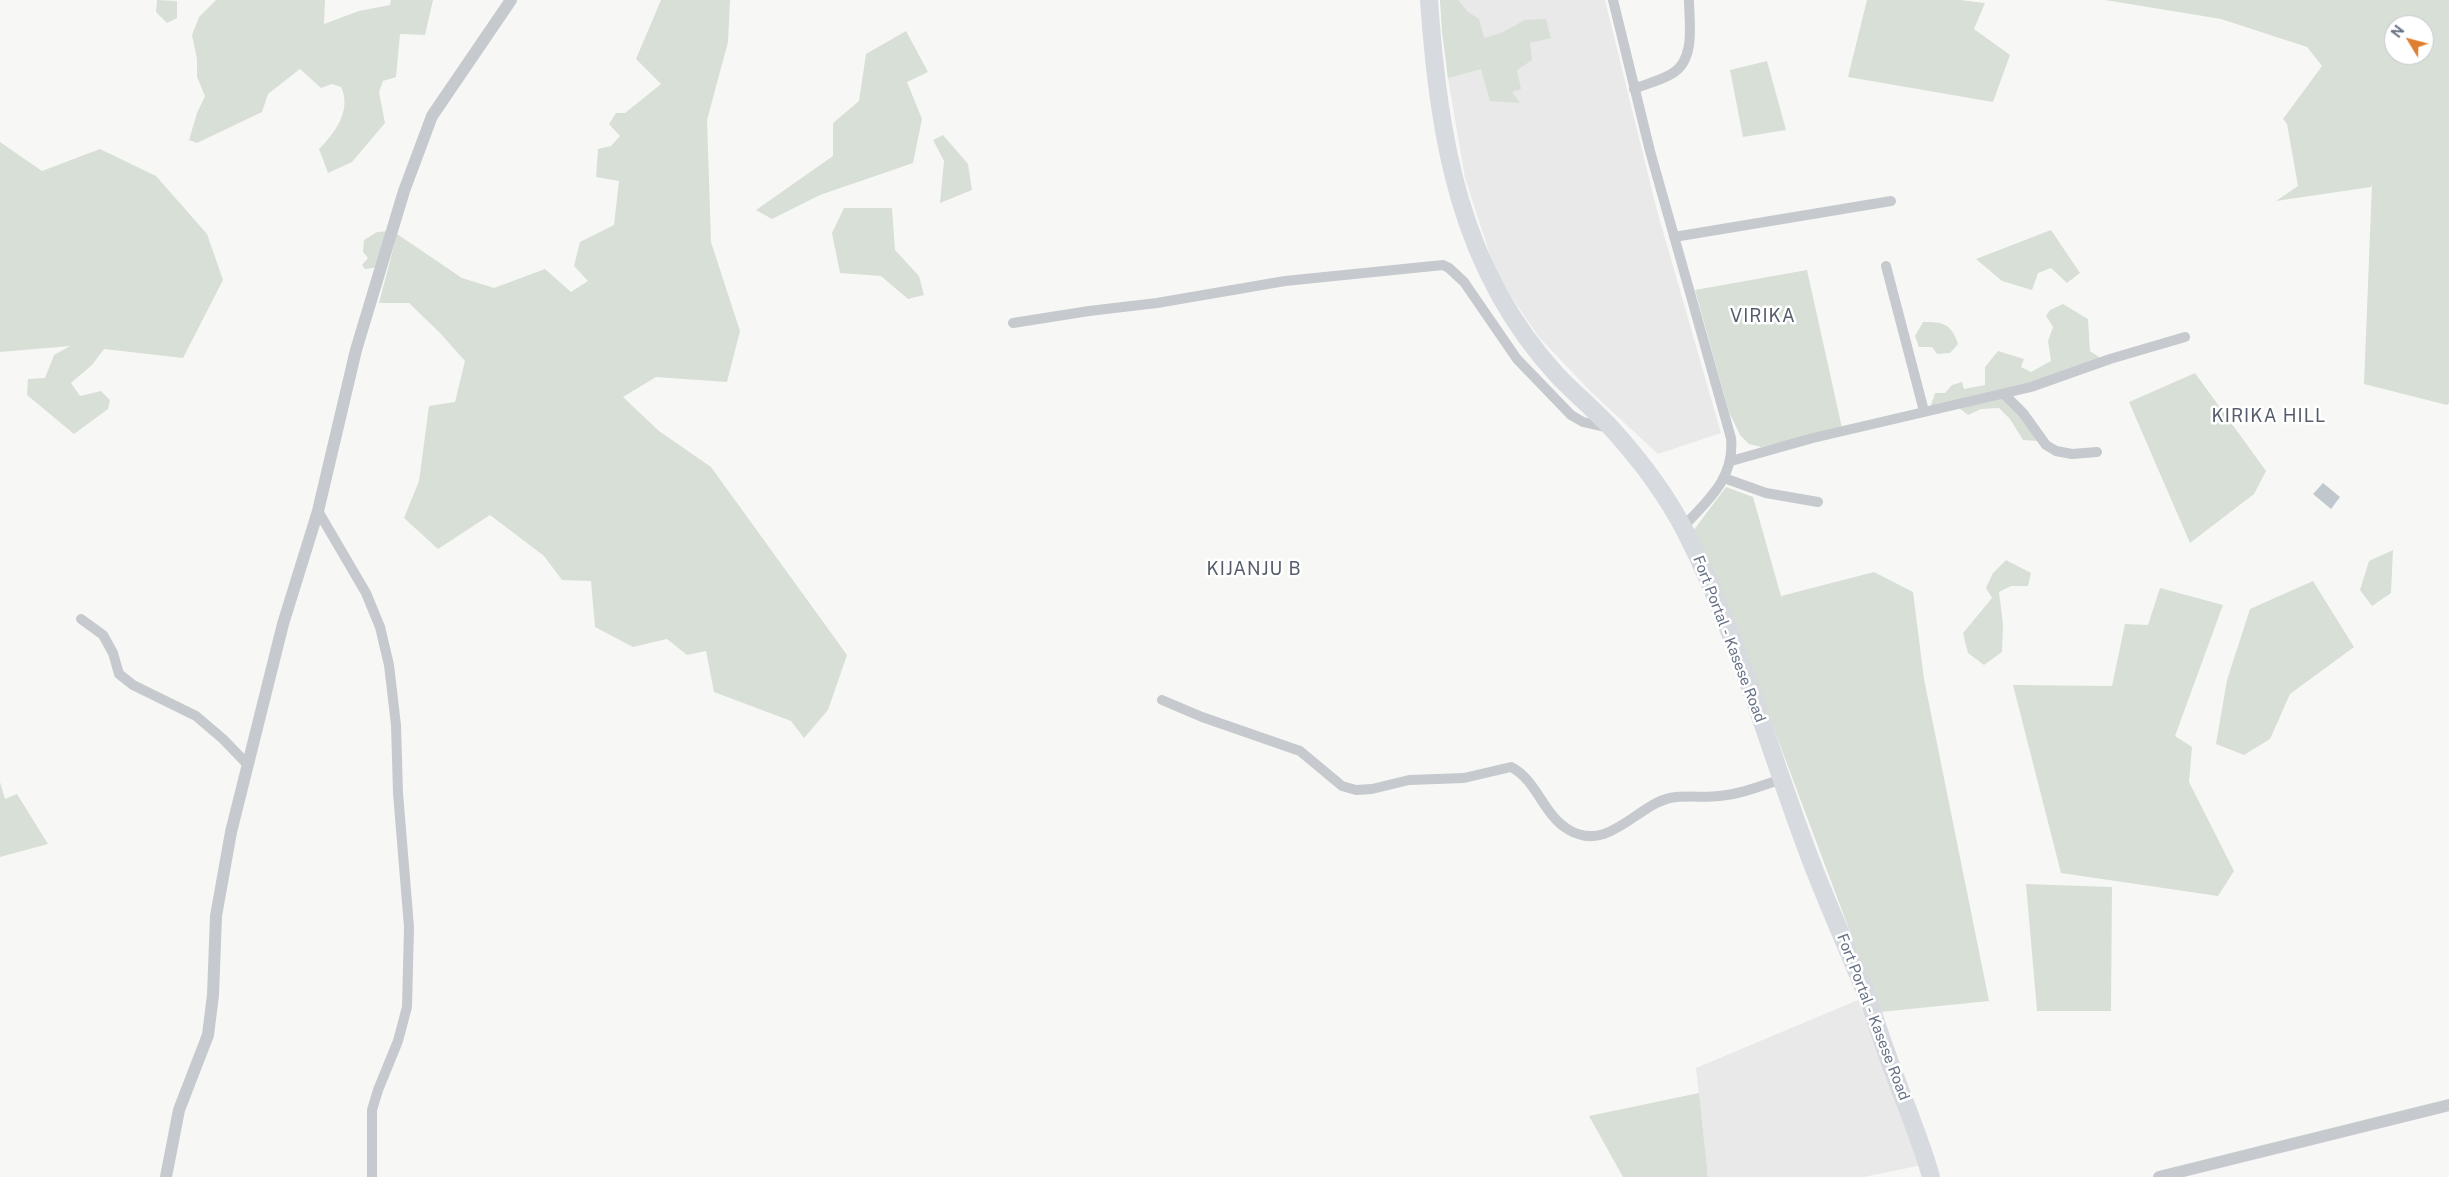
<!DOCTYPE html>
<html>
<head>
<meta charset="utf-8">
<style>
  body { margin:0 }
  #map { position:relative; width:2449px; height:1177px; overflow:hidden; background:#f7f8f5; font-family:"Public Sans",sans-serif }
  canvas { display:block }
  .north { position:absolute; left:2384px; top:15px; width:50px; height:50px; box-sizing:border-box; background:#fff; border:1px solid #c3c7cf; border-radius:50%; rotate:307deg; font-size:14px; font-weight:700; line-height:20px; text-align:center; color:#687286 }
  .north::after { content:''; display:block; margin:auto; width:18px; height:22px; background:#df7e2e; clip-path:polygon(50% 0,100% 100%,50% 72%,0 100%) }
</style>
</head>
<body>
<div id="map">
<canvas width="2449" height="1177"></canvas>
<div class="north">N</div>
</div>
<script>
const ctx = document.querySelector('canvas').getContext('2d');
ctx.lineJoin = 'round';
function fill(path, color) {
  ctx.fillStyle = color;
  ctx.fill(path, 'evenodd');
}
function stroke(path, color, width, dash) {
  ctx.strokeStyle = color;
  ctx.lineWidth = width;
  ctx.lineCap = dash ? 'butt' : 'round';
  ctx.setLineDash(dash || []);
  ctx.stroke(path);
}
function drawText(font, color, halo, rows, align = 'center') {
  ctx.font = font + ' "Public Sans",sans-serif';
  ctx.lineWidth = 5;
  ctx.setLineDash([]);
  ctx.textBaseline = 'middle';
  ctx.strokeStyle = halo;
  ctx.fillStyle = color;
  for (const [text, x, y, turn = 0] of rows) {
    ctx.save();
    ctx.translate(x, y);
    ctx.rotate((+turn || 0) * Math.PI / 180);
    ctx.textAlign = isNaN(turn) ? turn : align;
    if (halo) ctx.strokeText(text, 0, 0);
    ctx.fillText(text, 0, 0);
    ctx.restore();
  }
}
fill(new Path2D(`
  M1440,0h165l51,207 65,226 -63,21 -69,-64 -51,-54 -41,-60 -32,-98 -17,-100z
  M1858,1000l64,165 -58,12h-156l-12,-109z`), '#e8e9e8');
fill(new Path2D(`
  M157,0l20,1v17l-10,5 -11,-11z
  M216,0h109l-1,24 35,-13 31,-6 1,-5h42l-8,35 -25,-1 -4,43 -13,4 -4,11 6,31 -33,39 -24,11 -9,-24c16,-16 33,-39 22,-62l-9,-3 -11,4 -21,-19 -32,25 -6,18 -65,31 -8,-3 8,-27 8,-17 -8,-19v-18l-5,-24 7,-18z
  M661,0h69l-2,42 -21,78 4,122 29,89 -13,51 -71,-5 -33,20 36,34 52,36 136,188 -19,55 -24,28 -13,-17 -77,-29 -8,-41 -19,4 -20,-16 -34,8 -38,-20 -4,-46 -29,-1 -18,-24 -54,-41 -52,34 -34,-31 15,-37 10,-75 26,-4 10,-41 -25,-28 -31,-30h-30l18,-69 65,44 32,10 51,-19 26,23 17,-11 -14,-15 6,-24 34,-17 5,-44 -23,-4 2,-28 13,-3 9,-10 -11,-12 7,-11h9l36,-29 -25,-25z
  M1440,0h18l10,12 11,7 5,19 17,-5 24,-13 21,-1 5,19 -21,5 2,17 -15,10 4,19 -9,3 8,11 -30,-2 -9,-32 -33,9 -6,-46z
  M1867,0h93l25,3 -11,26 36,26 -17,47 -145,-25z
  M2105,0h344v403l-2,2 -83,-21 8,-200 -1,3 -95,14 22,-15 -11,-62 -4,-5 39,-53 -15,-19 -86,-28zM2394,25h30v30h-30z
  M906,31l22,41 -21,10 15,37 -9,44 -93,32 -48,24 -16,-9 77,-54v-33l26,-22 7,-47z
  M1767,61l19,69 -43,7 -13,-67z
  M943,135l25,29 4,26 -32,13 4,-42 -11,-21z
  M0,142l42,29 58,-22 56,27 51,58 16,46 -40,78 -79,-9 -12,16 -21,18 9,13 21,-5 9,9 -2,9 -34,25 -47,-39 1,-16 17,-1 9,-23 16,-9 -70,6z
  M844,208h48l3,42 24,26 5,19 -16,4 -27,-23 -41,-3 -8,-40z
  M2051,230l29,43 -13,10 -16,-15 -13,5 -6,17 -30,-9 -26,-22z
  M391,231l-10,36 -16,2 -3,-4 6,-7 -5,-6 1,-12 13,-8z
  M1807,270l35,158 -81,19 -12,-3 -9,-9 -11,-23 -34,-122z
  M2063,304l25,15 2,32 12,8 -74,26 -98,23 5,-15h10l7,-8 10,-3 2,7 21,-4v-18l13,-16 26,8 -3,8 10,5 20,-11 -3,-20 5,-14 -7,-11 4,-6z
  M1923,322c20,0 28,1 35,22l-8,9 -13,1 -5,-7h-13l-4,-11z
  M2195,373l71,98 -12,23 -64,49 -61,-141z
  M2003,397l15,15 20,29 -15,-1 -13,-21 -11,-11 -18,1 -13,6 -10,-8z
  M1726,487l27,10 28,99 93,-24 39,20 11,87 65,322 -109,11 -121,-323 -66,-158z
  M2393,550l-2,43 -19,13 -12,-16 9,-29z
  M2006,560l25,13 -3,13h-17l-12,6 4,32 -1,28 -18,13 -16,-12 -5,-20 29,-35 -6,-10 7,-15z
  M2313,581l41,66 -64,47 -20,45 -26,16 -28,-11 11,-64 23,-71z
  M2160,588l63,17 -48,131 17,11 -3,35 45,89 -16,25 -157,-23 -48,-188 99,1 13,-62 23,1z
  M0,782l5,17 12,-5 31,50 -48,13z
  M2026,884l86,3 -1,124h-74z
  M1699,1093l9,84h-85l-34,-61z`), '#d8dfd6');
fill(new Path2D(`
  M2323,483l17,14 -9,12 -18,-15z`), '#c0c8ce');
stroke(new Path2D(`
  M1613,0l37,151 81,287c4,40 -23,62 -48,89
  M1634,89c12,-5 28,-9 39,-16 23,-14 16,-51 16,-73
  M1674,237l217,-36
  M1886,266l38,145
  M1013,323l76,-12 68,-8 128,-22 158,-16 6,3 15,14 53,77 54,56 12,7 26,6
  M2004,394l19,19 23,32 10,6 16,3 25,-2
  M1731,461l82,-23 218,-51 79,-28 75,-22
  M1724,478l42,15 52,9
  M318,511l48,82 14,34 9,38 7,60 2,68 11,134 -2,80 -9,34 -20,49 -6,20v67
  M81,619l22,16 10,18 6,21 14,11 63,31 27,23 25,26
  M1162,700l40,17 98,34 42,35 14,4 16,-1 37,-9 55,-2 47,-11c26,13 32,48 58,63 39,23 68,-25 101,-32 16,-3 33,0 49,-2 22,-2 42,-10 63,-17`), '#c6c9cd', 10);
stroke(new Path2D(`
  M166,1177l13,-67 29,-75 5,-40 3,-79 15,-84 52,-208 35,-113 38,-161 48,-159 28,-75 79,-116
  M2159,1177l290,-72`), '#c6c9cd', 12);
stroke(new Path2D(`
  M1429,0c10,139 30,268 128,375 18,19 38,35 56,55 27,30 53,64 72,101 54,105 85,224 128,335 17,44 37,88 55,133 7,18 12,37 19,55 14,41 32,80 44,123`), '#d7dadf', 18);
drawText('15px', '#687286', '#fff', [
  ["Fort Portal - Kasese Road",1729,639,69],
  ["Fort Portal - Kasese Road",1873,1017,69]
]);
ctx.letterSpacing = '1px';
drawText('18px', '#555d6b', '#fff', [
  ["VIRIKA",1763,316],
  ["KIRIKA HILL",2269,416],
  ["KIJANJU B",1254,569]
]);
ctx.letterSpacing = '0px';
</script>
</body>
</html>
